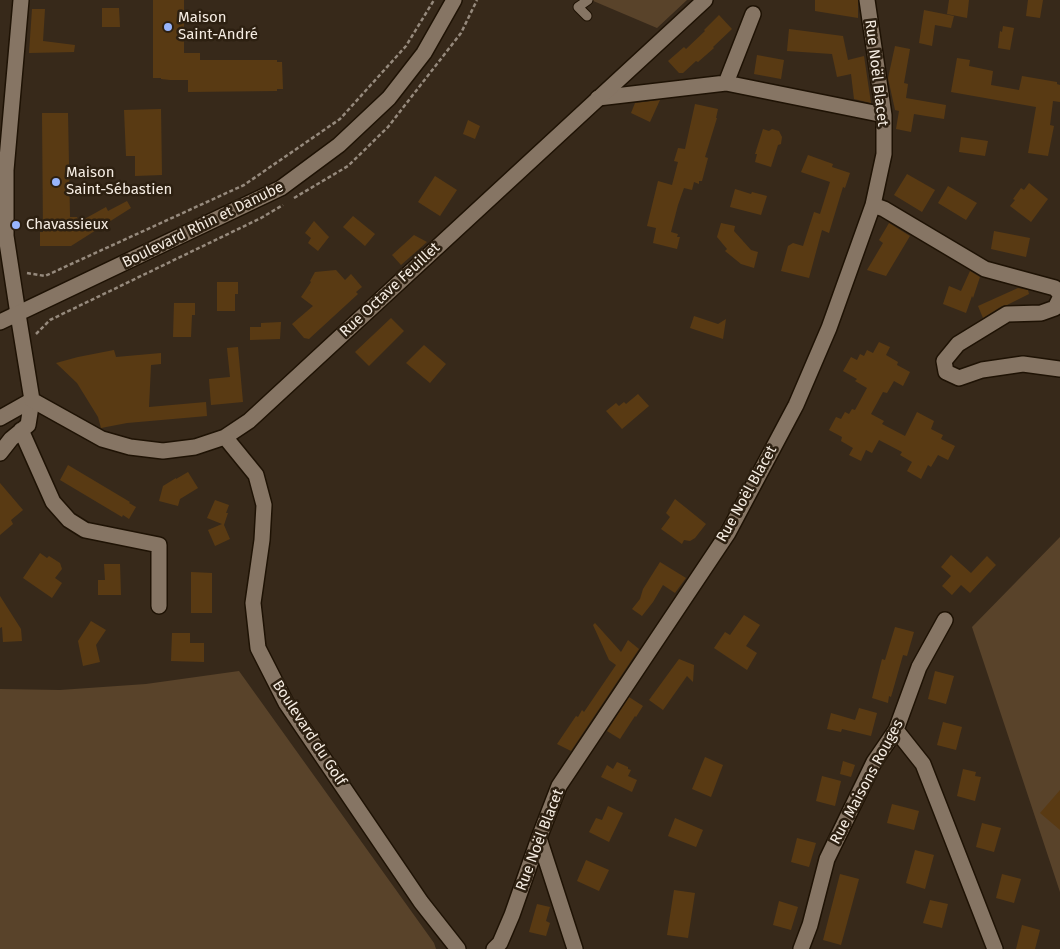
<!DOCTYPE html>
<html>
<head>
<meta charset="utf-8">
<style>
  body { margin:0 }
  canvas { display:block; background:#37291a }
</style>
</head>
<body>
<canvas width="1060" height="949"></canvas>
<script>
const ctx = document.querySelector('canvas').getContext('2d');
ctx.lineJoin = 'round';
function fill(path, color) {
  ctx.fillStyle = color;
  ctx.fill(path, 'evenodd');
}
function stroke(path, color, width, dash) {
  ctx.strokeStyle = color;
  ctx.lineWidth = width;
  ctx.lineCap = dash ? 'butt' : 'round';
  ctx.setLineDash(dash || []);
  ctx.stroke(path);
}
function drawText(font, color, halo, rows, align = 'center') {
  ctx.font = font + ' "Fira Sans",sans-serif';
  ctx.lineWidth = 5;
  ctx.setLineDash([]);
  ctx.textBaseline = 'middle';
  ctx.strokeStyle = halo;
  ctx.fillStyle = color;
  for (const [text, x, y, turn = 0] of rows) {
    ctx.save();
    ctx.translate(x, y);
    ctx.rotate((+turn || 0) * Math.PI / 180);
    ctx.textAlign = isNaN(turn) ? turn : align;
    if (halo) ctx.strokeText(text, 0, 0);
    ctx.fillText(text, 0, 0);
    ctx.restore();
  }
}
fill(new Path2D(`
  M591,0h96l-30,28z
  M1060,537v355l-88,-265z
  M239,671l195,272 2,6h-436v-260l60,1 86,-6z`), '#59432a');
fill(new Path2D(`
  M153,0h31v53h16v7h77v2h5l1,27h-6v2l-89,1v-12h-18l-9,-1v-1h-8z
  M815,0h43v18l-43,-7z
  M949,0h20l-2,18 -20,-4z
  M1028,0h15l-3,18 -14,-2z
  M102,8h17l1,19h-18z
  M32,9h13l-2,32 32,4 -1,7 -45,1z
  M924,10l30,6 -3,12 -16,-3 -3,21 -13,-3z
  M719,15l13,14 -19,18 1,1 -16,14 -2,-1 -13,12h-4l-11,-12 16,-14 2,2 19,-18 -1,-1z
  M1003,26l11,2 -4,22 -12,-2 2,-17 2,1z
  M789,29l54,7 5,24 16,-4 7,47 -17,-4 -3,-25 -14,3 -5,-23 -45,-3z
  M895,46l15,3 -6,34 4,1 -2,14 40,7 -2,14 -30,-5 -3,18 -15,-3 3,-18 -4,-1 -7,-32z
  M757,55l27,5 -3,19 -27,-5z
  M957,58l13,2 -1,6 24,5 -2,14 28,5 3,-14 35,6v2l3,1v17l-7,-1 -3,24 4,1 -6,30 -20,-3 8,-46 -85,-15z
  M660,100l-10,22 -19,-9 4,-10z
  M695,104l23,5 -2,9h1l-12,39 3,1 -6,23h-3v3l-5,-2 -2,8 -8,-2 -6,17 -7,27 7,2 -1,3h3l-3,12 -24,-6 3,-15 -9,-2 11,-45 14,4 6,-23 -4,-1 4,-13 7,1z
  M161,109l1,66 -27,1v-20h-9l-2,-46z
  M42,113h26l2,104h7l2,5 27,-15 2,4 19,-10 4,7 -60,38h-31v-14h3z
  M468,120l12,6 -5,13 -12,-5z
  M763,129l6,2 3,-2 7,2 3,6 -1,7 -3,1 -7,22 -16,-5 2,-8h-2z
  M961,137l27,4 -3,15 -26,-4z
  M808,155l25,9 -1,3 18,6 -5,15 -2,-1 -14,46 -7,-3 -13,48 -28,-7 7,-25 5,-3 10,3 11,-34 6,2 10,-32 -29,-10z
  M907,174l28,16 -13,22 -28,-17z
  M435,176l22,14 -17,26 -22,-14z
  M1029,183l19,16 -17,23 -21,-16 5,-6 -2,-1 8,-11 3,2z
  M948,186l29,17 -11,17 -28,-17z
  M735,189l16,5 1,-2 15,4 -6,19 -31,-8z
  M353,216l22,18 -10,12 -22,-19z
  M314,221l15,16 -11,14 -10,-8 3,-5 -6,-5z
  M721,223l14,3 -1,5 17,19 7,2 -4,16 -13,-4 -16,-13 2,-2 -10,-12z
  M889,223l21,13 -24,40 -19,-6 16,-27 -4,-3z
  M994,231l36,7 -4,19 -35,-8z
  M414,235l13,7 -26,23 -9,-10z
  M336,270l9,10 6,-6 11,13 -6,5 2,2 -49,45 -5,-1 -12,-14 21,-18 -12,-9 10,-15 -1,-1 5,-9z
  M970,271l10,6 -7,21 -1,-2 -6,17 -23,-9 6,-18 12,5z
  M217,282h21v12h-3v17h-18z
  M1018,288l10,2 1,4 -22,11 -5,1 -19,12 -5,-12z
  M174,303h21v12h-3l-1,22h-18z
  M694,316l24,8 8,-5 -3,20 -33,-11z
  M391,318l13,13 -35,35 -14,-14z
  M281,322l-1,17 -30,1v-13h11v-4z
  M879,342l11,5 -4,8 12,7 -1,3 13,7 -7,14 -9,-5 -7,12 -4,-1 -12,22 13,7 -2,3 23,12 12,-24 17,9 -3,8 12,6 -2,4 14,7 -7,14 -10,-5 -7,12 -3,-2 -7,14 -14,-8 5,-9 -12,-7 2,-3 -23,-12 -7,13 -6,-3 -5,11 -12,-6 4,-7 -12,-7 1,-4 -13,-7 7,-13 5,2 4,-7 4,2 3,-5 3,1 12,-22 -12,-7 2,-2 -14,-8 8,-14 6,3 3,-6 4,2 3,-6 6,3z
  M424,345l22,19 -16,19 -24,-20z
  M238,347l5,55 -32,3 -2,-26 21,-2 -3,-29z
  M114,350l2,7 45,-4v11l-10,1 -2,42 57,-5 1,14 -80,7 -26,5 -3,-11 -21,-34 -21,-20 22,-6z
  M638,394l11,12 -27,23 -16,-18 10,-8 3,3 5,-4 2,2z
  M68,465l62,37 -1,1 7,4 -7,12 -6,-4 -1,2 -62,-37z
  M188,472l10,16 -18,11 -2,7 -19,-5 4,-15 13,-8v1z
  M0,483l23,27 -12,10 2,4 -13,11z
  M675,499l31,25 -11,14 -5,3 -6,-1 -2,4 -21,-15 9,-12 -4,-4z
  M215,500l14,5 -3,8h2l-4,12 6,14 -15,7 -7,-16 14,-6 -15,-6z
  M40,553l7,5 2,-2 11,7 2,6 -7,9 7,5 -10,15 -29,-20z
  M951,555l20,18 16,-17 9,9 -26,28 -9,-8 -9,10 -10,-9 9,-10 -10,-9z
  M660,562l26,16 -11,15 -12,-8 -10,17 -11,14 -10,-7 8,-10 3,-10z
  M104,564h16l1,31h-23v-15h7z
  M191,572l21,1v40h-21z
  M0,596l21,33 1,12 -19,1 -1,-15 -2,1z
  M744,615l16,10 -14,21 11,7 -10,17 -33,-22 11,-16 5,3z
  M91,621l15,9 -10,15 4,17 -17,4 -5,-25z
  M595,623l26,29 7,-12 11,9 -68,102 -14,-7 19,-28 2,1 4,-7 2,2 32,-47 -7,-5 -16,-35z
  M895,627l19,5 -7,24 -4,-1 -12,42 -2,-1 -1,7 -16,-5 10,-39 3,1z
  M172,633h18v10h14v19l-33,-1z
  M679,659l15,6 -1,17 -6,-6 -24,34 -14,-10z
  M935,671l19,5 -8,28 -18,-5z
  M629,697l14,9 -7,11 -1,-1 -15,23 -13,-8z
  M859,708l18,5 -6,23 -29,-7 -1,3 -14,-3 4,-16 24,7z
  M943,722l19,5 -6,23 -19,-5z
  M705,757l18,8 -12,32 -19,-8z
  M843,761l12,4 -4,12 -11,-3z
  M617,762l11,5v2l3,1 -3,6 9,4 -5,12 -31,-15 6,-12 6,4z
  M963,769l13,3 -1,4 6,1 -6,24 -18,-5z
  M822,776l19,5 -6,25 -19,-5z
  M1060,790v40l-20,-17z
  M892,804l27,7 -5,19 -27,-7z
  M608,806l15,7 -14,29 -20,-10 7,-14 6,2z
  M675,818l28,12 -7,17 -28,-11z
  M982,823l19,5 -7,24 -18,-5z
  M797,838l19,5 -7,24 -18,-5z
  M915,850l19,5 -9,34 -19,-6z
  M586,860l23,10 -10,21 -22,-10z
  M840,874l19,5 -18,66 -18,-5z
  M1002,874l19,5 -7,24 -18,-5z
  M674,890l21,3 -7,45 -21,-3z
  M930,900l18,4 -6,24 -19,-5z
  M779,901l19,6 -7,23 -18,-5z
  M537,904l13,3 -4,14 4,2 -4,13 -17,-4z
  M1022,925l18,5 -5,19h-19z`), '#593a13');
const lane = new Path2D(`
  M587,16l-9,-9 10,-7`);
const street = new Path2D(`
  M726,83l27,-69
  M598,98l128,-15 158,32
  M873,205l11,4 101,60 70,19 5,6
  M1060,298l-5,10 -14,5 -34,1 -49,30 -14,17 2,11 13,6 23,-8 41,-6 37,5
  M18,314l-12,-78v-66l15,-170
  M0,418l32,-18
  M21,430l32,72 16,18 16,10 74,15v61
  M0,453l11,-14 17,-14 4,-25
  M896,730l27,34 72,185
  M539,838l36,111
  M494,949l6,-6 12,-28 27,-77 20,-52 169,-253 68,-128 33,-77 44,-123 11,-51v-39l-17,-115
  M801,949l9,-24 17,-66 47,-97 22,-32 23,-63 26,-47`);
const secondary = new Path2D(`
  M18,314l14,86 70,39 28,8 33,4 32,-4 30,-10 24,-16 456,-421
  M0,322l281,-134 58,-43 50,-47 35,-45 30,-53
  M225,437l31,38 8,30 -2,35 -9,63 5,45 28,55 135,199 37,47`);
stroke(lane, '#1e1204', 11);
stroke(street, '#1e1204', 18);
stroke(secondary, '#1e1204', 18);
stroke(new Path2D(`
  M294,198l54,-32 40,-39 73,-94 16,-33
  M27,273l18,3 199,-91 96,-66 66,-73 28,-46
  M36,334l14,-14 211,-102 22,-13`), '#968a7d', 2.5, [4, 2.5]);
stroke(lane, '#867564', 9);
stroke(street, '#867564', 15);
stroke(secondary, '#867564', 15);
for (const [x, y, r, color] of [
  [168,27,5,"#98b5fd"],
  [56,182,5,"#98b5fd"],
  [16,225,5,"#98b5fd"]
]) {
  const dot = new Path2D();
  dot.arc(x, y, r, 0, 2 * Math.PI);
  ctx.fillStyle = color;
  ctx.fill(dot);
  stroke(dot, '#2d2011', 2);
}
drawText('15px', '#f5ece2', '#2d2011', [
  ["Maison",178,18],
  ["Saint-André",178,35],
  ["Maison",66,173],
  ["Saint-Sébastien",66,190],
  ["Chavassieux",26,225]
], 'left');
drawText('15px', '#f5ece2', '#2d2011', [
  ["Rue Noël Blacet",876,73,83],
  ["Boulevard Rhin et Danube",203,225,-26],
  ["Rue Octave Feuillet",390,290,-43],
  ["Rue Noël Blacet",747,494,-61],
  ["Boulevard du Golf",309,733,57],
  ["Rue Maisons Rouges",867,782,-62],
  ["Rue Noël Blacet",540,840,-69]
]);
</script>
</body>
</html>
